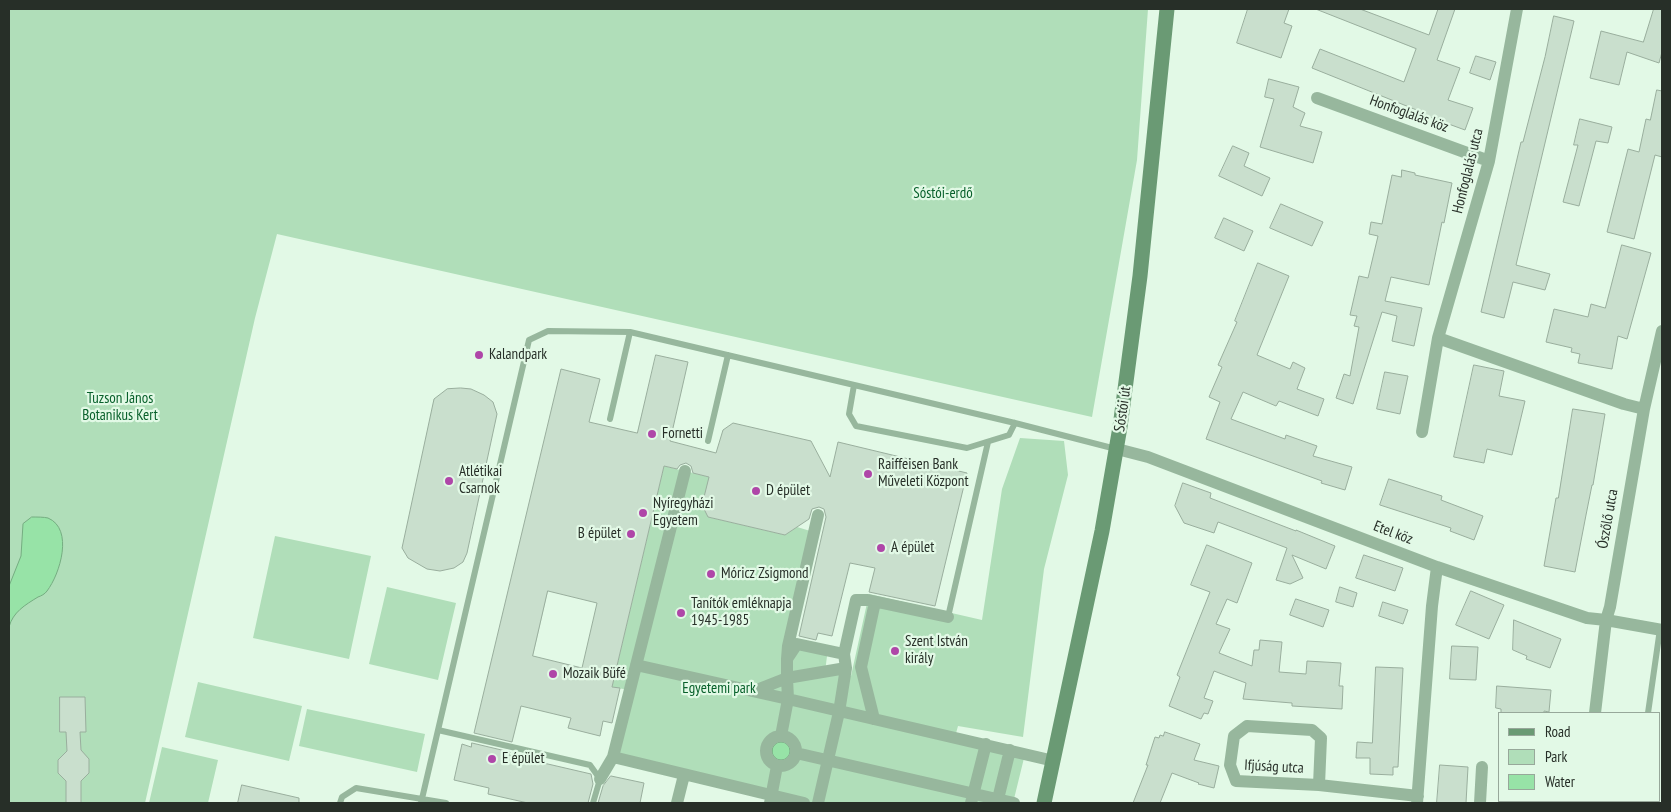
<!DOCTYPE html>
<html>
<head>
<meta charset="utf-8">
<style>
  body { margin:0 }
  #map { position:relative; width:1671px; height:812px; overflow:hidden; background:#e2f9e6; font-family:"PT Sans Narrow",sans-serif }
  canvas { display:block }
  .frame { position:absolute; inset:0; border:10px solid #272f28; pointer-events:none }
  .legend { position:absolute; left:1498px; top:712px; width:162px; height:90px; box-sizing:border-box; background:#e2f9e6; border:1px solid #97a89a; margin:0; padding:6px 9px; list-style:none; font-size:15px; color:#272f28 }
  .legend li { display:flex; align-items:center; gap:10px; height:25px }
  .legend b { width:25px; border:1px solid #97a89a }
</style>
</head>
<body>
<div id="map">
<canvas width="1671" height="812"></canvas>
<div class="frame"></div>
<ul class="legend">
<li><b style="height:6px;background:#6a9a74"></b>Road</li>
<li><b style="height:14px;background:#b0deb9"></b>Park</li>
<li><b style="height:14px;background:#97e3a7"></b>Water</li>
</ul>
</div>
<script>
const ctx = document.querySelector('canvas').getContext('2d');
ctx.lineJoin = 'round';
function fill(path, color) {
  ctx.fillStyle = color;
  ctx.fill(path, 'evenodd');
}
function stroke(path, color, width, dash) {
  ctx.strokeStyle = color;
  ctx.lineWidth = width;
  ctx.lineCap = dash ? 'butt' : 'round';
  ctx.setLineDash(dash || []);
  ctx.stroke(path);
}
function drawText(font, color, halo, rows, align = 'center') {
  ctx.font = font + ' "PT Sans Narrow",sans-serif';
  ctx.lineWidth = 4.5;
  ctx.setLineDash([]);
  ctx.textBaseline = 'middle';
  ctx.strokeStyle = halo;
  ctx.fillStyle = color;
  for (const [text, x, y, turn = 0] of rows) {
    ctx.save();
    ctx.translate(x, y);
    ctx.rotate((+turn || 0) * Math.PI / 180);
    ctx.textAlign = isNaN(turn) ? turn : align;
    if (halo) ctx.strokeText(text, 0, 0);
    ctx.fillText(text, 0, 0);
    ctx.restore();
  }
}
fill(new Path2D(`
  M9,9h1139l-11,151 -45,257 -815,-183 -22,84 -110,485h-136z
  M1020,438l44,3 4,34 -24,94 -21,168 -65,-11 -3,11 70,17 -12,49h-199l-198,-49 13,-64 -17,-3 52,-221 45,11 -1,40 77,18 12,-8 20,6 -25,105 35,18 -2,16 26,4 18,-82 113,26 20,-131z
  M275,536l96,20 -22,103 -96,-21z
  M387,587l69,16 -18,77 -69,-16z
  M198,682l104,24 -13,55 -104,-24z
  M307,709l118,25 -8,38 -118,-26z
  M162,747l56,13 -10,43h-59z`), '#b0deb9');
const water = new Path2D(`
  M32,517c5,0 12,0 16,1 26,11 12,56 -1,73 -2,3 -6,5 -9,6 -13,8 -25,15 -29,30v-41l12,-30 2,-32z
  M772 751a9 9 0 1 1 18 0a9 9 0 1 1-18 0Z`);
fill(water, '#97e3a7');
stroke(water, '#75ad81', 1);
const building = new Path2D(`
  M1248,9h41l-5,14 8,3 -11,32 -44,-15z
  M1316,9h44l69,26 9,-26h17l-18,51 23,8 -12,32 25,8 -8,22 -41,-15v-2l-112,-45 8,-19 84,33 12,-33z
  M1654,9h8v43l-3,11 -32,-11 -8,33 -29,-7 11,-47 42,11z
  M1554,16l20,5 -58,244 34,9 -5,16 -32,-8 -9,36 -23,-6 40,-170h2l22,-85z
  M1476,56l20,6 -6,18 -20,-7z
  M1269,79l30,8 -6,20 12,6 -5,13 22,6 -9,31 -53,-16 14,-48 -9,-2z
  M1657,90l5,1v66l-7,-2 -21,84 -27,-7 21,-83 11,3 7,-33 4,1z
  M1580,119l32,8 -4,16 -12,-2 -17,65 -16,-4 15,-57h-4z
  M1233,146l16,7 -5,13 26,12 -8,18 -43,-20z
  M1402,170l13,3v2l37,8 -8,40 -2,-1 -13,63 -38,-8 -6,24 37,7 -8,38 -22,-5 5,-25 -15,-4 -29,92 -17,-6 8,-24 6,2 9,-49 -5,-1 3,-10 -7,-1 9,-39 9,2 10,-42 -9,-2 2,-12 11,2 10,-49 9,2z
  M1281,204l42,18 -11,24 -42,-18z
  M1224,218l29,13 -9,20 -29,-13z
  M1622,245l29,8 -24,86 -9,-3 -6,33 -34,-6 2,-9 -9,-2 1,-4 -26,-6 8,-33 34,8 3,-13 14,4z
  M1258,263l31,13 -32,79 33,14 3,-7 12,6 -8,21 27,10 -6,17 -39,-15 -3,5 -33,-14 -12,27 54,20 1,-4 31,11 -4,10 39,11 -7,23 -24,-7 1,-2 -116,-42 14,-37 -11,-5 13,-30 -4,-2 19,-43 -2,-1z
  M656,355l32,7 -18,79 46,12 7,-23 10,-7 78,18 19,36 8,-35 129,31 -32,133 -66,-14 6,-24 -25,-5 -18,73 -14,-3 -2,7 -17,-4 27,-119 -2,-8 -5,-2 -7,2 -3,10 -24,16 -77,-18 -6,-12 7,-28 -16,-4 -2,-7 -5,-3 -6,2 -3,4 -13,-3 -52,221 8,1 -8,35 -9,-2 -3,15 -32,-8 3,-10 -50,-12 -9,36 -38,-9 87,-364 39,10 -11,43 48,11zM548,591l49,12 -15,65 -49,-12z
  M1474,365l30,6 -5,25 26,5 -13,54 -25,-6 -3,14 -30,-6z
  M1385,372l23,4 -8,38 -23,-5z
  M461,388l10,1 13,6 9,7 4,12 -30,139 -4,9 -9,6 -14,3 -13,-2 -19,-11 -6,-10 32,-149 13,-10z
  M1573,409l32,5 -12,71h-1l-6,30 -11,57 -31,-6 12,-68h2z
  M1389,479l53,17 -1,4 42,16 -9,24 -24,-9 1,-3 -71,-23z
  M1183,483l28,10 -1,5 86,33v-1l39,16 -9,23 -34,-14 11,23 -13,6 -14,-4 11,-32 -69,-26 -4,11 -30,-10 -9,-17z
  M1207,545l45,18 -15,40 -10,-4 -11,25 14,5 -11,24 33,13 2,-16h5l1,-10 22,2 -3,30 27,2 1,-13 34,2 -2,23h4l-1,23 -50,-3v-3l-49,-4 3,-16 -32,-12 -10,27 9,3 -5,13 -4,-1 -3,6 -32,-13 11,-29 -3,-2 33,-83 -19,-7z
  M1364,555l39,13 -8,23 -39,-13z
  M1340,587l17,6 -4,14 -17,-5z
  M1471,591l33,14 -15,34 -33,-14z
  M1296,599l33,11 -6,17 -33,-12z
  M1383,602l25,8 -5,14 -24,-8z
  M1514,620l47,19 -11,29 -24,-9 1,-3 -14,-6z
  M1452,646l26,1 -2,33 -26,-1z
  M1376,667l27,1 -5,99h-5v8l-23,-1v-16h-14l1,-16 15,1z
  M1497,686l54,4 -2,22 -5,-1v2h-43v-4l-5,-1z
  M60,697h25l1,35h-6l1,18 8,9v14l-8,8v22h-15v-22l-8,-8v-13l9,-9 -1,-19h-6z
  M1165,732l35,12 -6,16 25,6 -5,22 -16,-4 1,-1 -27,-10 -12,30h-27l15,-38h-2l9,-28 4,1 1,-3 3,1z
  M472,743l38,9 -1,3 82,19 2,10 -5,19h-60l-40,-9 1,-6 -35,-8 8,-36 9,3z
  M1440,765l28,2 -2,36h-29z
  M611,776l33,7 -4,20h-42l5,-17z
  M242,785l57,13v5h-61z`);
fill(building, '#c9dfcd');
stroke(building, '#99ae9d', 1);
stroke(new Path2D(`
  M854,385l-5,29 7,12 111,22 42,-13 6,-12
  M610,419l20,-87
  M708,441l20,-86
  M948,617l40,-175
  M1648,713l12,-84
  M438,730l152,35 10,14 -7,24
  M340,803l2,-6 14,-9 90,15
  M421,803l108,-463 19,-9 82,1 385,91 101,26
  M1635,803v-2`), '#97b79d', 6);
stroke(new Path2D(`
  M1517,9l-28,152 -51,177 186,66 20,5
  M1317,98l172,63
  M1422,432l16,-94
  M1117,449l31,8 289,110 150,51 19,2 56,10
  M787,659l1,-13 30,-131
  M636,665l152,34 266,62
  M754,691l33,-13v-19l10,-15 47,10
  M1595,713l11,-93 4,-13 34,-198 18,-78
  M874,719l-13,-52 14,-65
  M766 751a15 15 0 1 1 30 0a15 15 0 1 1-30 0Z
  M781,736l7,-37 -1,-21 59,-10 -2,-14 12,-54h12l80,17
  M796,753l218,50
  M613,757l191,46
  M600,779l13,-22 72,-286
  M1319,785l2,-47 -9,-8 -65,-4 -13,10 -4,29 6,16 83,4 99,11
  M677,803l7,-28
  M770,803l7,-37
  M818,803l21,-91 7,-44
  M971,803l15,-59
  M997,803l13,-53
  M1417,803l15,-197 5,-39
  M1480,803l2,-36
  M1584,803l1,-2`), '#97b79d', 12);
stroke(new Path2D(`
  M1044,803l58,-272 18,-104 20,-151 27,-267`), '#6a9a74', 15);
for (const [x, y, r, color] of [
  [479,355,5,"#af46a8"],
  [652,434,5,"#af46a8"],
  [868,474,5,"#af46a8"],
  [449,481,5,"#af46a8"],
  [756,491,5,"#af46a8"],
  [643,513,5,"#af46a8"],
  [631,534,5,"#af46a8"],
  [881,548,5,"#af46a8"],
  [711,574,5,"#af46a8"],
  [681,613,5,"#af46a8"],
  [895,651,5,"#af46a8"],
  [553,674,5,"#af46a8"],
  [492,759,5,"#af46a8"]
]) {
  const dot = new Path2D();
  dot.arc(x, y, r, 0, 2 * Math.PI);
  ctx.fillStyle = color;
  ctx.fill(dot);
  stroke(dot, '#e2f9e6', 2);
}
drawText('15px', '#272f28', '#e2f9e6', [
  ["Honfoglalás köz",1409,114,20],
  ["Honfoglalás utca",1468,171,-76],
  ["Sóstói út",1123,409,-82],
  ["Ószőlő utca",1608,519,-80],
  ["Etel köz",1393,533,21],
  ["Ifjúság utca",1274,767,3]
]);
drawText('15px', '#08602b', '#e2f9e6', [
  ["Sóstói-erdő",943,194],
  ["Tuzson János",120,399],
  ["Botanikus Kert",120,416],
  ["Egyetemi park",719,689]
]);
drawText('15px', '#272f28', '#e2f9e6', [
  ["Kalandpark",489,355],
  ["Fornetti",662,434],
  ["Raiffeisen Bank",878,465],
  ["Műveleti Központ",878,482],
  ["Atlétikai",459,472],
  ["Csarnok",459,489],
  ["D épület",766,491],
  ["Nyíregyházi",653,504],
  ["Egyetem",653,521],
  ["B épület",621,534,"right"],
  ["A épület",891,548],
  ["Móricz Zsigmond",721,574],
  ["Tanítók emléknapja",691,604],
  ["1945-1985",691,621],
  ["Szent István",905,642],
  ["király",905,659],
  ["Mozaik Büfé",563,674],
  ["E épület",502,759]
], 'left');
</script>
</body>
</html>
